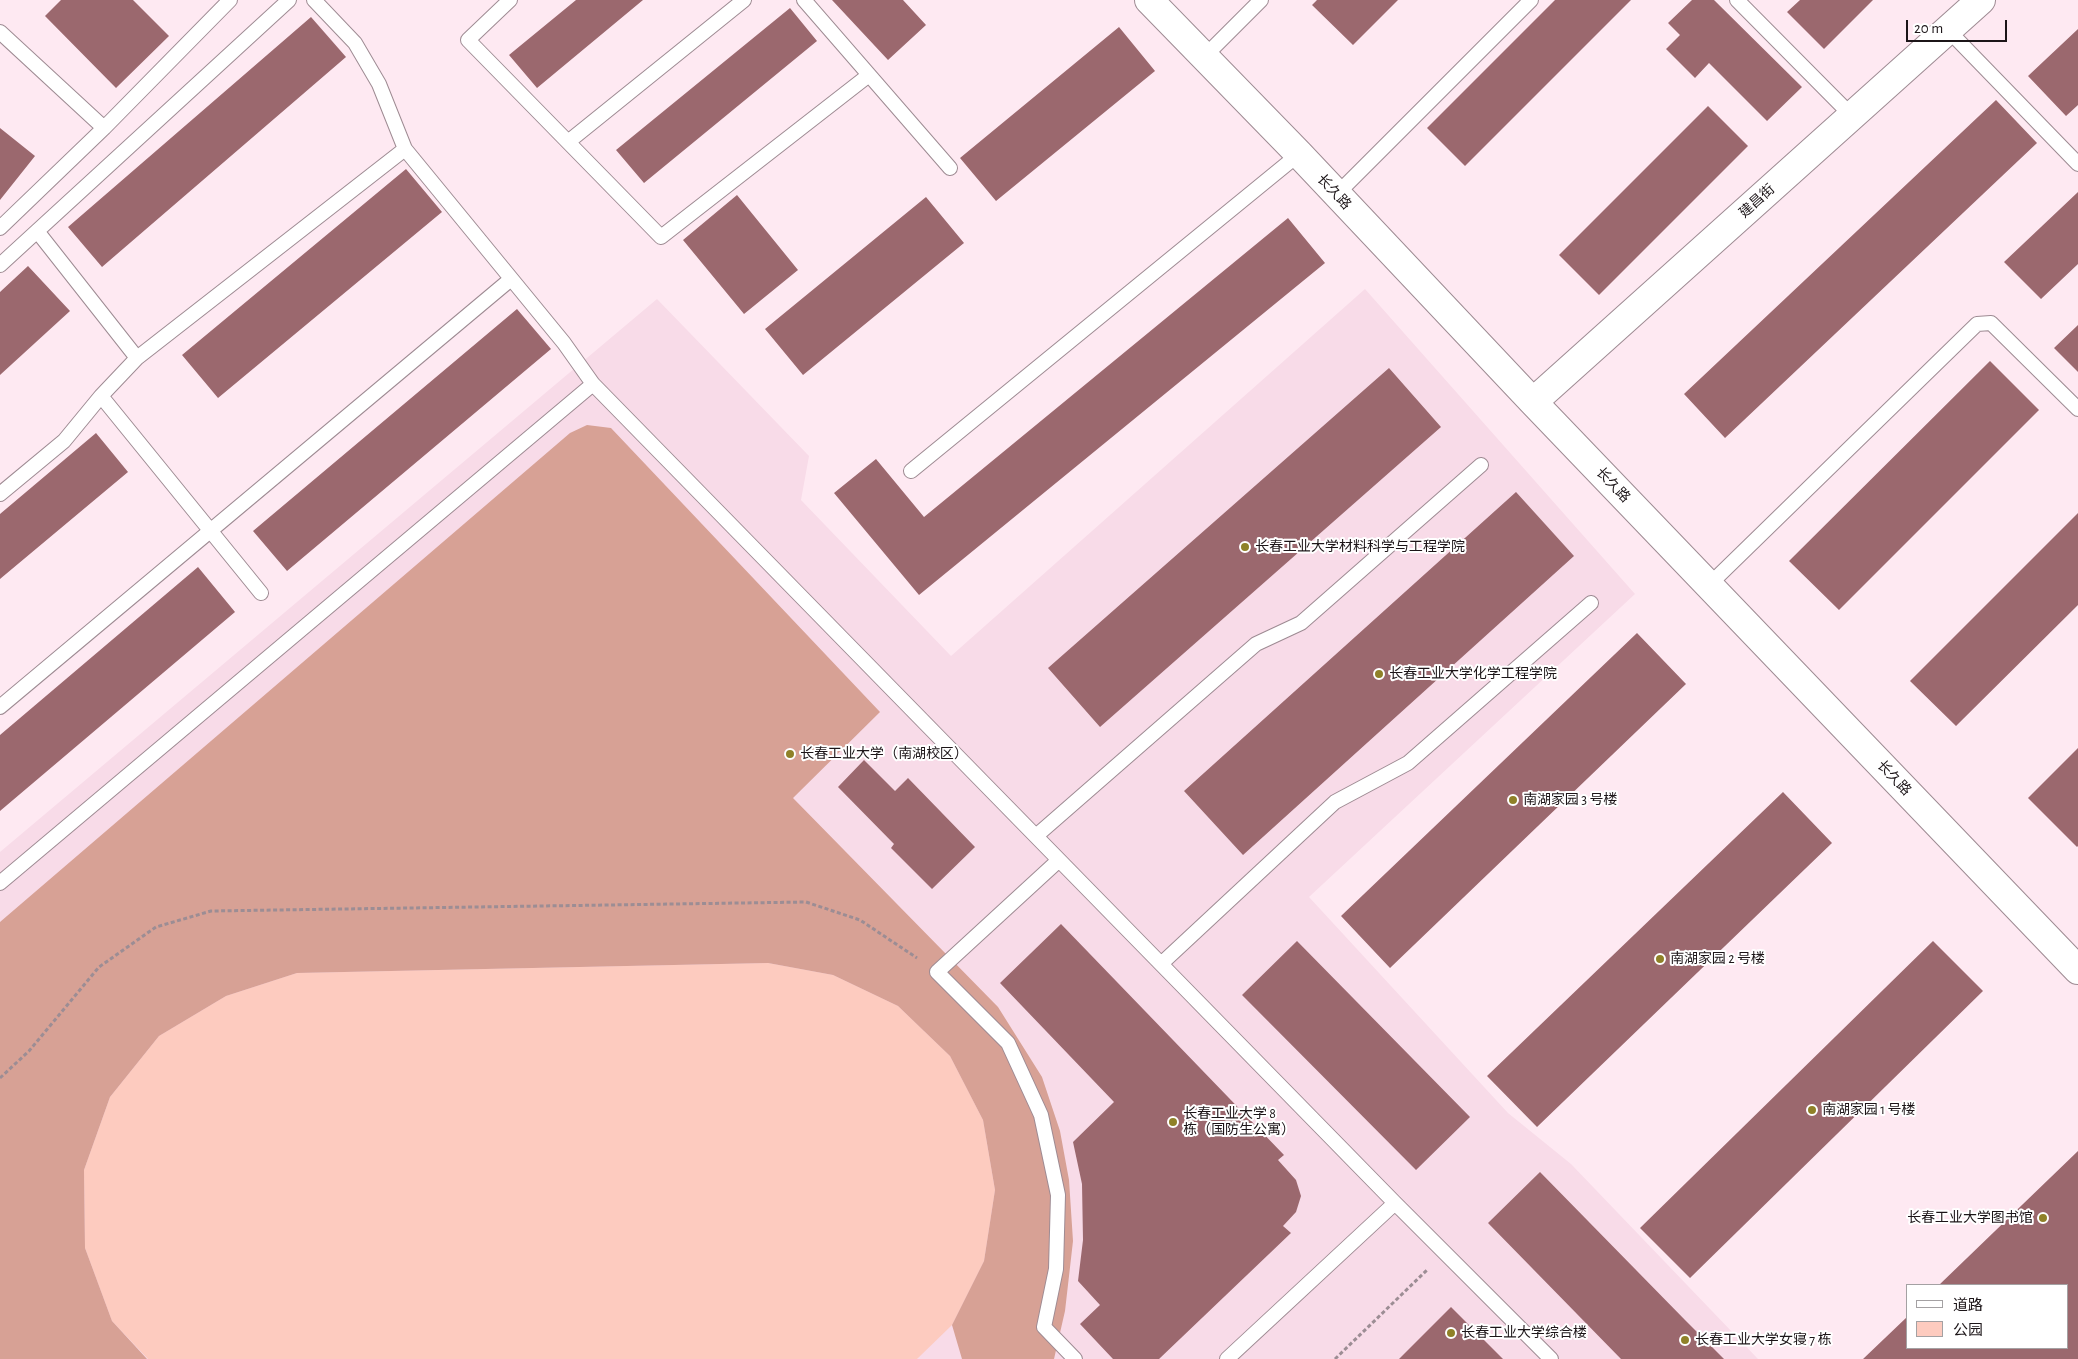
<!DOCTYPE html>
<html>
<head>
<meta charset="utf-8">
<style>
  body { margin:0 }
  #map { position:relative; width:2078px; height:1359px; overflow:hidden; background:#fee9f2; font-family:"Alegreya Sans","Noto Sans SC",sans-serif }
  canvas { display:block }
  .legend { position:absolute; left:1906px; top:1284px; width:162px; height:65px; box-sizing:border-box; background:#fff; border:1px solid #a4a1a3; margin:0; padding:6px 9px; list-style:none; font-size:15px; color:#1c1518 }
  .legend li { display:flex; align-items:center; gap:10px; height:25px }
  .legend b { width:25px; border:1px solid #a4a1a3 }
  .scale { position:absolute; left:1906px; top:20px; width:101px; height:22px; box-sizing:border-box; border:2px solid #1c1518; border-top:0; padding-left:6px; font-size:15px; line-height:18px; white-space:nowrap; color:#1c1518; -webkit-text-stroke:4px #fff; paint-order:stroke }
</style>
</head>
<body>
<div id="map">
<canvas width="2078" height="1359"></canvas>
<ul class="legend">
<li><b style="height:6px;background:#fff"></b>道路</li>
<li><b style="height:14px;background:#fdcbbf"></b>公园</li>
</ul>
<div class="scale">20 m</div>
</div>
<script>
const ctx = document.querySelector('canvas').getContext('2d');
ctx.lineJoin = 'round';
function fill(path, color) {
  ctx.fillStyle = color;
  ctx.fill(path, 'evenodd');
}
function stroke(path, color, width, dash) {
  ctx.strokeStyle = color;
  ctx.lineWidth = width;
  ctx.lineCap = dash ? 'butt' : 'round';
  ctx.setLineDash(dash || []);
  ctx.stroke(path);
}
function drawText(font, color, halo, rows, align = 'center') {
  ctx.font = font + ' "Alegreya Sans","Noto Sans SC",sans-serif';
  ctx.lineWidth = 4;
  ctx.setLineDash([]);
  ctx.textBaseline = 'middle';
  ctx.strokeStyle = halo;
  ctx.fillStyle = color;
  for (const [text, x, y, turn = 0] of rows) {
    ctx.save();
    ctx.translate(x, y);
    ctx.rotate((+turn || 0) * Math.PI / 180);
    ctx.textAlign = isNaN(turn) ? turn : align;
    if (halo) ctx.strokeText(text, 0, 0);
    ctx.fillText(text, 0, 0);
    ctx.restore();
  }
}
fill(new Path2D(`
  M1365,289l270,305 -326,303 199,216 63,51 187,195h-1758v-507l657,-553 152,157 -8,44 150,156z`), '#f8dbe8');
fill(new Path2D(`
  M768,963l65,12 65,31 52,50 33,64 12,70 -11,71 -32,64 -35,34h-769l-36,-38 -27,-73 -1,-78 26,-73 49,-61 67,-40 71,-23z`), '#fdcbbf');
fill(new Path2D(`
  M587,425l24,3 269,284 -87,86 205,209 44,70 18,54 9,49 4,61 -8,70 -11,48h-92l-10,-34 32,-64 11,-71 -12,-70 -33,-64 -52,-50 -65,-31 -65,-12 -471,10 -71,23 -67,40 -49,61 -26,73 1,78 27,73 35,38h-147v-437l570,-489z`), '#d7a195');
fill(new Path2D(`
  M61,0h72l36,36 -53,52 -71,-72z
  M576,0h67l-106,88 -28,-33z
  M832,0h71l23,25 -38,35z
  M1317,0h81l-45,45 -41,-40z
  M1555,0h76l-166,166 -38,-38z
  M1692,0h22l88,87 -35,34 -58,-58 -14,15 -29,-29 14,-14 -12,-12z
  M1800,0h73l-49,49 -37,-37z
  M790,8l27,33 -173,142 -28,-33z
  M311,17l35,40 -244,210 -34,-40z
  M1119,27l36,44 -159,130 -36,-43z
  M2078,29v76l-12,11 -38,-40z
  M1996,100l41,43 -312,295 -41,-44z
  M1708,106l40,40 -149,149 -40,-40z
  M0,128l35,28 -35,44z
  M406,169l36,43 -224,186 -36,-43z
  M2078,192v72l-37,35 -37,-37z
  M737,195l61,75 -54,44 -61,-74z
  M926,197l38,46 -161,132 -38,-46z
  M1288,218l37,45 -406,332 -85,-102 42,-34 48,58z
  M28,266l42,45 -70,64v-83z
  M517,309l34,40 -264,222 -34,-40z
  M2078,325v47l-24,-24z
  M1990,361l49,49 -200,200 -50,-49z
  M1389,368l52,59 -341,300 -52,-59z
  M96,433l32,39 -128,107v-65z
  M1516,492l58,64 -331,299 -59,-64z
  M2078,513v92l-122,121 -46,-45z
  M198,567l37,45 -235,199v-76z
  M1637,633l49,51 -296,284 -49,-52z
  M2078,748v98l-1,1 -49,-49z
  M864,760l31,31 13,-13 67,69 -43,42 -41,-41 3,-4 -56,-57z
  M1783,792l49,51 -295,284 -50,-51z
  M1061,924l223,231 -6,5 18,20 5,16 -5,16 -13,14 8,7 -132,126h-46l-33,-35 20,-19 -22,-24 5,-41 -1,-56 -9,-42 41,-40 -114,-119z
  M1297,941l173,176 -54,53 -174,-175z
  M1933,941l50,50 -293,287 -50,-50z
  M2078,1151v208h-215l44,-42v31h160v-63h-128z
  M1540,1172l145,148 39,39h-103l-133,-136z
  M1451,1307l52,52h-104z`), '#9b686e');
const service = new Path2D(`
  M314,0l41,43 24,41 26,65 159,194 29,41 802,819 156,156
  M510,0l-42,40 193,197 208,-162
  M804,0l146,168
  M1737,0l115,116
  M1948,30l130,134
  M0,32l104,96
  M1204,57l57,-57
  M568,142l176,-142
  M1337,194l194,-194
  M0,228l104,-100 126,-128
  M37,231l100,127
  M0,265l289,-265
  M101,396l160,197
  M911,471l388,-317
  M0,494l64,-53 37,-45 36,-38 268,-209
  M1709,585l268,-261 14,-1 87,86
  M0,707l511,-428
  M1036,836l220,-192 45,-21 180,-158
  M1059,860l-122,112 71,71 33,72 17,80 -2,74 -12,58 31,32
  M0,883l593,-499
  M1161,964l174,-162 73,-39 183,-160
  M1227,1359l168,-156`);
const tertiary = new Path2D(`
  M1149,0l150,154 234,248 545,568
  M1533,402l448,-402`);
stroke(service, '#9e8b93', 16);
stroke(tertiary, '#9e8b93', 30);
stroke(new Path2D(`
  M0,1078l29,-27 70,-84 57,-40 55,-16 595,-9 54,18 57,38
  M1335,1359l92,-89`), '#9c8d94', 3, [4, 2.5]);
stroke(service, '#fff', 14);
stroke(tertiary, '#fff', 28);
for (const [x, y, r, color] of [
  [1245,547,5,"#8f8128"],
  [1379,674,5,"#8f8128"],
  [790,754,5,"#8f8128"],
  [1513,800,5,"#8f8128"],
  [1660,959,5,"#8f8128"],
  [1812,1110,5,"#8f8128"],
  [1173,1122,5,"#8f8128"],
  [2043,1218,5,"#8f8128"],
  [1451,1333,5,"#8f8128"],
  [1685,1340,5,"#8f8128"]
]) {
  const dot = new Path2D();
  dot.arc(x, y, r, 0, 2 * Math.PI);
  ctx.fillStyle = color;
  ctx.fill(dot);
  stroke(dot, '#fff', 2);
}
drawText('14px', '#1c1518', '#fff', [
  ["长久路",1334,192,47],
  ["建昌街",1757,201,-42],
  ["长久路",1613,485,46],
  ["长久路",1894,778,46]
]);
drawText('14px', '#1c1518', '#fff', [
  ["长春工业大学材料科学与工程学院",1255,547],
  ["长春工业大学化学工程学院",1389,674],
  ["长春工业大学（南湖校区）",800,754],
  ["南湖家园 3 号楼",1523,800],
  ["南湖家园 2 号楼",1670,959],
  ["南湖家园 1 号楼",1822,1110],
  ["长春工业大学 8",1183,1114],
  ["栋（国防生公寓）",1183,1130],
  ["长春工业大学图书馆",2033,1218,"right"],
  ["长春工业大学综合楼",1461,1333],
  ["长春工业大学女寝 7 栋",1695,1340]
], 'left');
</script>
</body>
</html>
